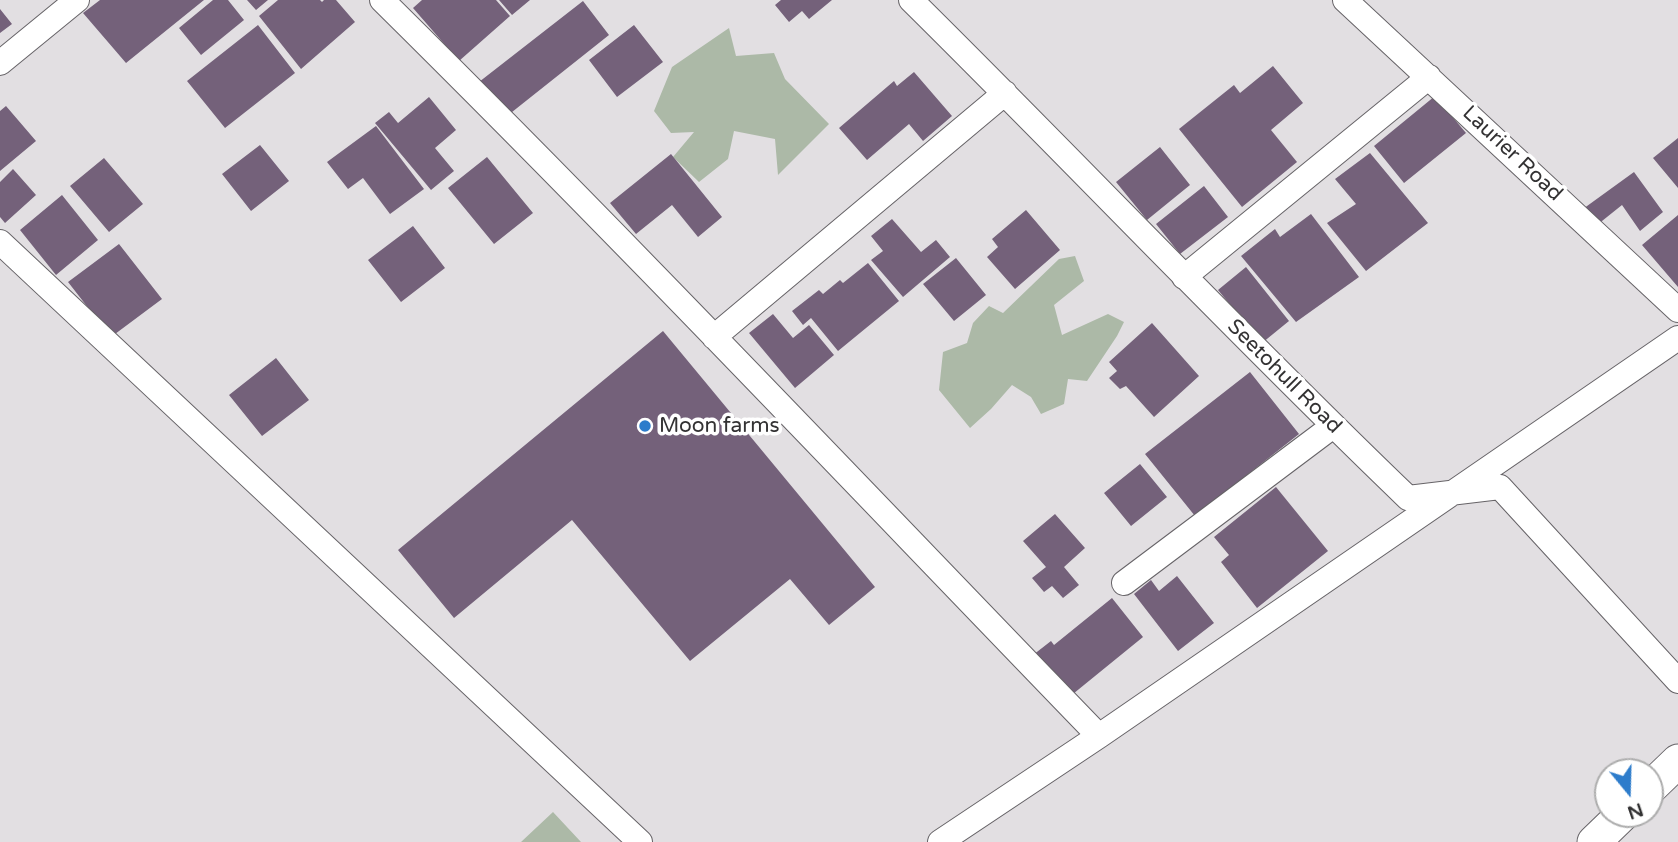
<!DOCTYPE html>
<html>
<head>
<meta charset="utf-8">
<style>
  body { margin:0 }
  #map { position:relative; width:1678px; height:842px; overflow:hidden; background:#e2dfe2; font-family:"Varela Round",sans-serif }
  canvas { display:block }
  .north { position:absolute; left:1594px; top:758px; width:70px; height:70px; box-sizing:border-box; background:#fff; border:2px solid #adadad; border-radius:50%; rotate:161deg; font-size:19px; font-weight:700; line-height:28px; text-align:center; color:#333233 }
  .north::after { content:''; display:block; margin:auto; width:24px; height:32px; background:#2d7ccb; clip-path:polygon(50% 0,100% 100%,50% 72%,0 100%) }
</style>
</head>
<body>
<div id="map">
<canvas width="1678" height="842"></canvas>
<div class="north">N</div>
</div>
<script>
const ctx = document.querySelector('canvas').getContext('2d');
ctx.lineJoin = 'round';
function fill(path, color) {
  ctx.fillStyle = color;
  ctx.fill(path, 'evenodd');
}
function stroke(path, color, width, dash) {
  ctx.strokeStyle = color;
  ctx.lineWidth = width;
  ctx.lineCap = dash ? 'butt' : 'round';
  ctx.setLineDash(dash || []);
  ctx.stroke(path);
}
function drawText(font, color, halo, rows, align = 'center') {
  ctx.font = font + ' "Varela Round",sans-serif';
  ctx.lineWidth = 7;
  ctx.setLineDash([]);
  ctx.textBaseline = 'middle';
  ctx.strokeStyle = halo;
  ctx.fillStyle = color;
  for (const [text, x, y, turn = 0] of rows) {
    ctx.save();
    ctx.translate(x, y);
    ctx.rotate((+turn || 0) * Math.PI / 180);
    ctx.textAlign = isNaN(turn) ? turn : align;
    if (halo) ctx.strokeText(text, 0, 0);
    ctx.fillText(text, 0, 0);
    ctx.restore();
  }
}
fill(new Path2D(`
  M729,28l7,28 38,-3 11,26 44,45 -51,51 -3,-36 -41,-8 -6,28 -29,23 -26,-25 21,-25 -23,1 -17,-22 18,-44z
  M1075,256l9,25 -30,24 8,30 46,-21 16,8 -7,14 -30,45 -19,-2 -4,25 -23,10 -10,-17 -19,-12 -21,24 -21,19 -31,-38 4,-38 24,-9 6,-20 16,-17 14,7 56,-54z
  M553,812l28,30h-60z`), '#acb9a7');
fill(new Path2D(`
  M100,0h104l-78,63 -43,-50z
  M213,0h15l16,20 -43,35 -22,-27z
  M247,0h21l-12,10z
  M278,0h42l2,2 2,-2h12l19,22 -54,47 -42,-53z
  M422,0h74l14,16 -51,45 -46,-53z
  M499,0h31l-18,15z
  M781,0h51l-23,19 -7,-8 -13,11 -14,-17z
  M583,1l26,34 -102,81 -28,-34z
  M0,9l12,15 -12,9z
  M258,25l37,48 -70,55 -38,-47z
  M634,25l29,37 -46,35 -28,-37z
  M1273,66l30,37 -32,27 26,32 -55,45 -63,-78 55,-44 6,8z
  M914,72l38,44 -29,25 -14,-17 -42,36 -28,-32 55,-47 3,5z
  M1435,96l31,37 -62,50 -30,-37z
  M429,97l27,33 -21,18 19,23 -23,19 -56,-67 14,-11 9,11z
  M6,106l30,35 -36,30v-60z
  M376,126l48,63 -34,25 -27,-36 -15,11 -21,-27z
  M1678,138v50l-25,-30z
  M260,145l29,36 -38,30 -29,-37z
  M1160,147l30,38 -43,35 -31,-38z
  M1370,153l58,70 -62,48 -39,-48 29,-19 -21,-25z
  M671,154l51,63 -24,20 -26,-32 -36,29 -26,-31z
  M487,157l46,56 -39,31 -46,-56z
  M104,158l39,46 -34,28 -39,-46z
  M13,169l23,26 -31,28 -5,-6v-35z
  M1634,172l29,40 -23,19 -18,-26 -30,24 -16,-15z
  M1204,186l24,31 -48,37 -24,-30z
  M62,195l36,45 -42,35 -36,-45z
  M1026,210l34,40 -45,39 -28,-32 11,-10 -6,-8z
  M1311,214l48,63 -63,45 -55,-66 34,-27 5,8z
  M1678,215v72l-36,-42z
  M892,219l29,33 15,-12 14,17 -47,40 -32,-37 12,-9 -12,-15z
  M413,226l32,42 -44,34 -33,-42z
  M119,244l43,55 -51,38 -43,-55z
  M956,258l30,37 -32,26 -31,-37z
  M868,263l31,38 -61,50 -27,-33 -8,7 -11,-14 27,-21 4,4 17,-14 3,3z
  M1246,267l43,54 -27,22 -44,-53z
  M773,314l20,24 16,-13 25,30 -39,33 -46,-55z
  M1152,323l47,53 -45,41 -28,-31 -6,3 -11,-11 8,-7 -8,-9z
  M663,331l212,256 -46,38 -39,-46 -100,82 -118,-141 -118,98 -56,-68z
  M276,358l33,42 -47,36 -33,-41z
  M1250,372l49,62 -104,82 -50,-62z
  M1140,464l27,33 -36,29 -27,-33z
  M1276,487l52,64 -71,57 -36,-46 8,-7 -15,-18z
  M1055,514l30,34 -21,19 15,18 -16,13 -11,-12 -8,6 -12,-14 14,-11 -23,-26z
  M1177,576l37,47 -36,28 -44,-57 17,-14 8,11z
  M1112,598l31,39 -75,61 -35,-43 18,-14 3,4z`), '#74617a');
const minor = new Path2D(`
  M382,0c244,241 479,490 717,736
  M911,0c167,165 328,336 497,498l92,-11 178,194
  M1345,0l333,310
  M0,63l77,-63
  M0,242l640,600
  M1184,277l245,-200
  M714,337l291,-244
  M1124,583l209,-157
  M940,842l159,-106 579,-398`);
const secondary = new Path2D(`
  M1650,788l28,-27
  M1594,842l29,-28`);
stroke(minor, '#666367', 26);
stroke(secondary, '#666367', 35);
stroke(minor, '#fff', 24);
stroke(secondary, '#fff', 33);
for (const [x, y, r, color] of [
  [645,426,7,"#2d7ccb"]
]) {
  const dot = new Path2D();
  dot.arc(x, y, r, 0, 2 * Math.PI);
  ctx.fillStyle = color;
  ctx.fill(dot);
  stroke(dot, '#fff', 2.5);
}
drawText('21px', '#333233', '#fff', [
  ["Laurier Road",1512,154,43],
  ["Seetohull Road",1284,377,45]
]);
drawText('21px', '#333233', '#fff', [
  ["Moon farms",659,426]
], 'left');
</script>
</body>
</html>
